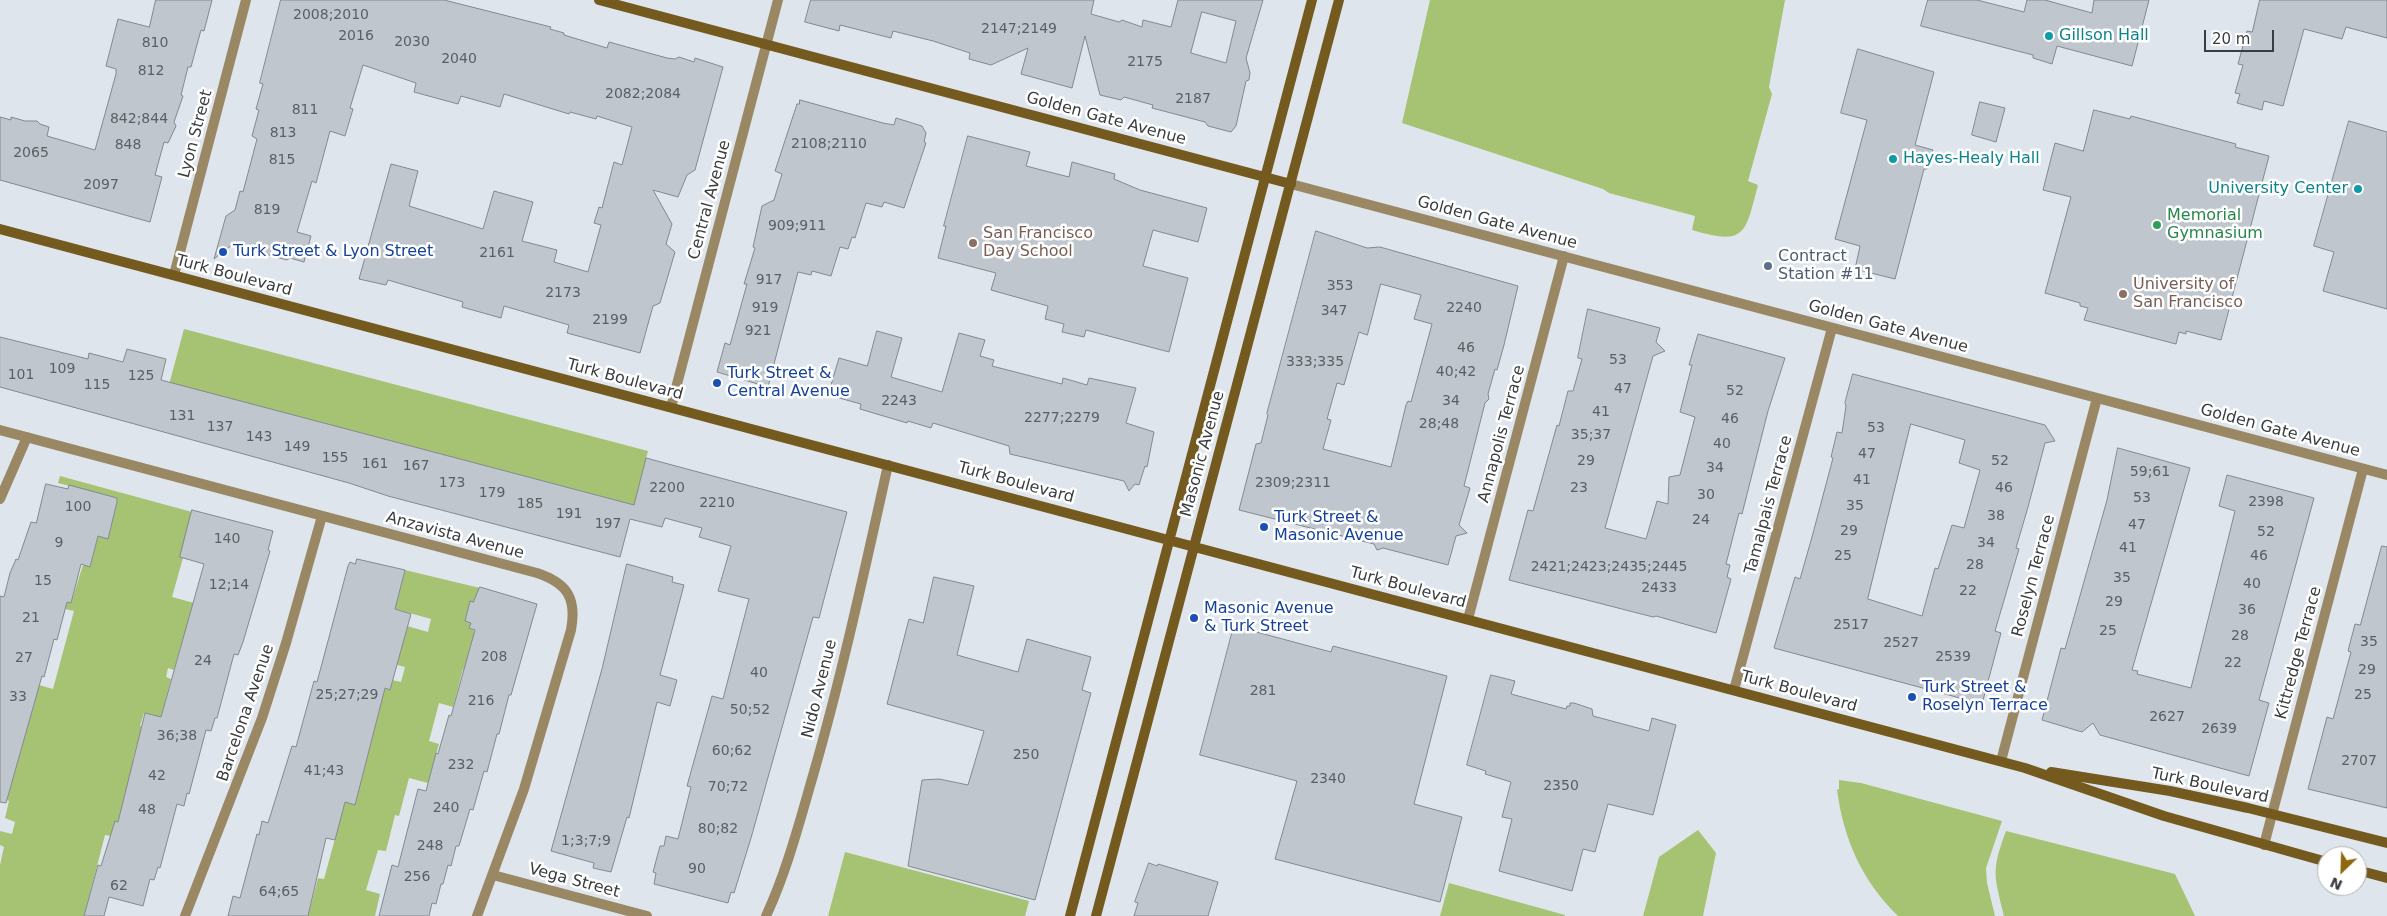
<!DOCTYPE html>
<html>
<head>
<meta charset="utf-8">
<style>
  body { margin:0 }
  #map { position:relative; width:2387px; height:916px; overflow:hidden; background:#dee5ec; font-family:"DejaVu Sans",sans-serif }
  canvas { display:block }
  .north { position:absolute; left:2317px; top:846px; width:50px; height:50px; box-sizing:border-box; background:#fff; border:1px solid #b0b1b3; border-radius:50%; rotate:204deg; font-size:14px; font-weight:700; line-height:20px; text-align:center; color:#3a3d40 }
  .north::after { content:''; display:block; margin:auto; width:18px; height:22px; background:#8f670c; clip-path:polygon(50% 0,100% 100%,50% 72%,0 100%) }
  .scale { position:absolute; left:2204px; top:30px; width:70px; height:22px; box-sizing:border-box; border:2px solid #3a3d40; border-top:0; padding-left:6px; font-size:15px; line-height:18px; white-space:nowrap; color:#3a3d40; -webkit-text-stroke:4px #fff; paint-order:stroke }
</style>
</head>
<body>
<div id="map">
<canvas width="2387" height="916"></canvas>
<div class="north">N</div>
<div class="scale">20 m</div>
</div>
<script>
const ctx = document.querySelector('canvas').getContext('2d');
ctx.lineJoin = 'round';
function fill(path, color) {
  ctx.fillStyle = color;
  ctx.fill(path, 'evenodd');
}
function stroke(path, color, width, dash) {
  ctx.strokeStyle = color;
  ctx.lineWidth = width;
  ctx.lineCap = dash ? 'butt' : 'round';
  ctx.setLineDash(dash || []);
  ctx.stroke(path);
}
function drawText(font, color, halo, rows, align = 'center') {
  ctx.font = font + ' "DejaVu Sans",sans-serif';
  ctx.lineWidth = 5;
  ctx.setLineDash([]);
  ctx.textBaseline = 'middle';
  ctx.strokeStyle = halo;
  ctx.fillStyle = color;
  for (const [text, x, y, turn = 0] of rows) {
    ctx.save();
    ctx.translate(x, y);
    ctx.rotate((+turn || 0) * Math.PI / 180);
    ctx.textAlign = isNaN(turn) ? turn : align;
    if (halo) ctx.strokeText(text, 0, 0);
    ctx.fillText(text, 0, 0);
    ctx.restore();
  }
}
fill(new Path2D(`
  M1430,0h355l-16,87 3,7 -24,87 10,4c-13,49 -12,61 -66,45l3,-14 -86,-23 -6,-4 -201,-66z
  M184,329l464,122 -14,54 -376,-99 -91,-14z
  M60,476l132,36 -11,45 2,1 -11,39 22,6 -7,39 -5,-1 -8,29 -6,-2 -2,9 5,2 -10,38 -17,-4 -4,13 12,3 -15,15 -4,15 10,3 -17,28 -8,32 -3,-1 -4,15 -6,-1 -21,81h-84v-51l4,-18 -4,-2v-14l12,3 3,-12 -10,-4 4,-17 -2,-1 32,-115 14,4 21,-78 -9,-2 2,-7 4,1 12,-38 7,1 8,-30 10,2 9,-36 -1,-4 -58,-15z
  M405,570l75,18 -4,15 -6,-1 -5,19 6,2 -2,5 6,3 -11,38h-1l-10,38 -14,-4 -10,38 10,3 -11,39 -19,-5 -10,38 -4,-1 -9,36 -8,-1 -12,40 14,4 -5,22h-67l10,-38 6,1 21,-77 10,3 30,-117 5,2 2,-10 9,2 4,-15 -8,-2 10,-39 21,6 3,-13 -36,-10z
  M1839,780l22,3 141,38 -16,47 1,15 8,33h-97c-36,-35 -55,-78 -61,-127l2,1z
  M1698,830l18,23 -13,63h-60l16,-59z
  M2006,831l169,43 20,42h-191c-10,-41 -13,-45 2,-85z
  M845,852l184,49 -4,15h-197z
  M1449,883l116,32v1h-125z`), '#a6c273');
const building = new Path2D(`
  M156,0h56l-8,31 -3,-1 -10,37h-3l-7,28 2,1 -9,26 2,4 -8,17 -4,-1 -9,33 7,2 -12,45 -150,-42v-63l11,3v-3l14,4h12l3,3 9,3 -2,9 48,14 21,-76v-5l-10,-3 12,-47 31,8z
  M281,0h163l107,27 -1,2 14,4v2l43,13 2,-6 58,16 8,1 4,-2 15,5 1,-4 28,9 -28,103 -8,5 -9,22 -25,-7 19,34 -6,20 9,8 -15,51 -7,3 -13,47 -73,-20 2,-8 -65,-19 -3,12 -39,-11 1,-5 -75,-22 -2,5 -27,-6 32,-115 27,7 -9,35 74,23 11,-38 39,11 -11,39 35,9 -3,12 34,10 13,-47 -7,-2 5,-16 3,1 12,-46 8,3 10,-38 -35,-11 -1,3 -26,-7 -1,2 -65,-20 -4,13 -39,-11 -3,8 -44,-12 2,-9 -53,-18 -13,43 3,1 -8,27 -15,-5 -14,52 -4,-2 -15,51 14,4 -7,26 -14,-4 -3,2 -55,-15 -18,14 12,-43 9,-6 5,-19 3,1 14,-53 -5,-3 7,-26 -3,-1 7,-25 -3,-1z
  M811,0h283l-3,14 28,8 3,-2 20,7 1,-7 28,7 7,-27h85l-17,58 4,15 -1,7 -3,1 -10,45 -5,6 -23,-6 -3,-4 -53,-14 1,-3 -29,-8 -3,3 -21,-5 -15,-59 -13,52 -51,-14 7,-26 -37,17 -22,-6 1,-6 -37,-12 -40,-10 -2,7 -51,-13 -1,6 -34,-9zM1202,12l34,9 -10,42 -35,-10z
  M1928,0h49l47,12 3,-12h18l47,13 2,-13h55l-17,66 -75,-20 -5,18 -19,-6v-3l-112,-29z
  M2260,0h127v38l-41,-11 -4,12 -38,-10 -21,77 -19,-5 -2,9 -25,-7 3,-9 -5,-1 8,-28 -5,-1 9,-33 5,1z
  M1858,49l76,23 -19,73 18,5 -6,19h-3l-29,110 -40,-10 5,-23 -25,-7 32,-119 -26,-7z
  M800,100l83,23 11,2 2,-7 26,8 4,7 -2,9 2,1 -22,65 -20,-6 -2,5 -16,-4 -11,35 -3,-1 -4,12 -8,-2 -9,29 -19,-5 -1,4 -13,-3 -30,115 -51,-15 8,-29 5,2 17,-61h-3l11,-36 -2,-1 9,-41 12,-6 8,-26 -7,-3 22,-67h2z
  M1980,102l25,6 -9,34 -24,-7z
  M2094,110l36,9 1,-3 105,28 -1,3 34,9 -48,184 -35,-9v3l-7,-2 -3,12 -92,-24 4,-12 -8,-2v-3l-35,-10 26,-96 -28,-7 12,-47 28,8z
  M2349,121l38,11v177l-64,-18 11,-39 -20,-6z
  M968,136l62,16 -4,14 43,11 3,-15 43,12 -1,5 26,11 67,18 -9,34 -45,-12 -10,36 45,12 -19,74 -83,-22 -2,7 -22,-5 2,-8 -19,-5 3,-13 -57,-16 5,-17 -58,-15 8,-32h-2z
  M1316,231l51,17 13,-1 138,39 -14,59 -7,25 -2,-1 -7,25 1,5 -4,4 -21,83 6,2 -11,37 8,8 -11,3 -8,29 -65,-17 -6,2 -3,-6 -135,-34 17,-66 5,-1 7,-28 -1,-1zM1381,284l40,11 -7,24 18,5 -21,78 -3,-1 -2,4 -15,62 -68,-18 8,-29 -4,-1 10,-36 7,2 15,-53 8,3z
  M1588,309l72,19 -4,14 9,9 -12,5 -48,172 41,11 11,-38 11,3 1,-27 11,-2 15,-58 -15,-5 12,-47h-3l9,-31 87,24 -17,53 -26,103 -3,-1 -13,51 4,1 -3,12 4,2 -15,54 -60,-17 -3,1 -144,-37 19,-70 5,1 24,-86 2,1 9,-35h5l9,-32 -4,-1z
  M877,331l25,7 -11,39 51,15 17,-59 26,7 -5,16 14,4 -2,6 70,18 1,-6 24,7 2,-7 47,10 -10,35 28,9 -7,35 -2,-1 -6,19 -4,-1 -6,7 -5,-10 -114,-27 -1,-8 -76,-23 -2,5 -23,-7 -1,2 -47,-14 1,-5 -33,-9 11,-37 28,8z
  M0,337l88,22 1,-6 34,9 4,-13 39,10 -5,21 473,125 12,-47 201,54 -28,106 -6,-1 -62,221 -17,55 -3,-1 -3,11 -74,-19 2,-11 -3,-1 7,-26h4l2,-10 12,3 13,-52 -4,-1 25,-90 11,3 26,-100 -31,-8 13,-45 -32,-9 3,-9 -37,-10 -3,9 -32,-8 -10,38 -232,-61 -39,-13 -349,-96z
  M1853,374l192,51 10,16 -10,2 -17,64 -12,41 3,1 -24,82 6,2 -19,71 -208,-56 21,-71 5,2 12,-42 21,-79 -2,-1 6,-25 5,1 4,-27 -1,-3zM1911,424l54,16 -6,23 21,7 -16,58 -12,-3 -14,44 -3,-1 -13,48 -54,-17z
  M2118,448l72,20 -58,202 6,1 -1,3 54,14 44,-177 -16,-5 8,-31 87,23 -55,202 10,3 -20,73 -149,-41 -7,-12 -11,9 -40,-12 19,-72 4,1 42,-149z
  M46,484l22,5 1,-4 48,13v4l-9,37 -10,-3 -8,31 -9,-3 -10,39 -4,-1 -10,38 -3,-1 -10,38 -2,-1 -36,127 -6,-1v-206l4,1 6,-24 6,-14 2,1 13,-38 5,1z
  M192,510l81,21 -5,19 2,1 -27,91 -5,13 -4,-1 -17,64h-2l-4,13 -5,-1 -17,64 -2,-1 -3,13 -7,-2 -17,64 -2,-1 -4,13 -4,-1 -7,27 -34,-9 -5,19h-20l14,-51 3,1 14,-45 3,1 27,-109 16,4 43,-153 -24,-7z
  M2382,546l5,1v261l-79,-19 19,-72 6,2 18,-67 -3,-1 7,-27 5,1z
  M357,559l48,11 -10,39 16,5 -21,76 -5,-2 -30,117 -10,-3 -10,38 -9,-2 -18,78h-80l5,-20 7,2 17,-64 2,1 3,-14 6,2 24,-77 4,1 18,-66 3,1 3,-11 28,-105 2,-4 5,2z
  M627,564l46,13 -1,5 12,3 -24,90 17,5 -7,26 -13,-4 -28,116 -2,-1 -16,55 -18,-4 1,-5 -43,-12 51,-182z
  M934,577l40,9 -17,69 61,17 9,-33 64,18 -9,33 9,3 -56,207 -127,-34 14,-86 17,-1 29,6 16,-54 -97,-27 22,-85 14,4z
  M480,587l57,17 -26,91h-2l-10,39h-2l-10,38 -3,-1 -11,39 -3,-1 -11,37h-3l-5,20 -3,-1 -5,19h-2l-5,20 -4,-1 -3,13h-50l13,-51 6,2 20,-78 8,2 10,-38 2,1 11,-39 2,1 24,-86 -6,-2 2,-5 -6,-2 5,-20 3,1z
  M1234,626l97,26 2,-6 114,30 -33,128 48,13 -22,85 -165,-43 22,-78 -97,-26z
  M1491,675l24,6 -4,13 55,15 1,-3h3v-3h4l18,6 1,7 56,15 3,-13 24,7 -23,90 -45,-11 -13,48 -12,-3 -11,42 -73,-20 13,-52 -10,-2 9,-35 -26,-8 1,-3 -19,-6z
  M1149,863l8,3 1,-2 60,18 -10,34h-74l4,-13 -3,-1z`);
fill(building, '#bfc6cd');
stroke(building, '#82898f', 1);
stroke(new Path2D(`
  M1291,184l1096,291
  M174,275l72,-275
  M671,407l107,-407
  M0,430l537,143c30,10 40,25 34,57l-47,159 -47,127
  M0,499l27,-62
  M1468,619l96,-363
  M1734,690l98,-362
  M2001,761l96,-363
  M2264,845l99,-376
  M493,875l154,41
  M185,916l77,-198 24,-75 36,-127
  M766,916c21,-45 34,-96 48,-144 29,-101 51,-204 74,-307`), '#9a8763', 10);
stroke(new Path2D(`
  M599,0l692,184
  M0,229l2025,539 139,48 163,46
  M2051,772l119,19 78,17 139,35
  M2357,870l30,8
  M1070,916l242,-916
  M1096,916l243,-916`), '#755a1f', 10);
for (const [x, y, r, color] of [
  [2049,36,5,"#0f9aa8"],
  [1893,159,5,"#0f9aa8"],
  [2358,189,5,"#0f9aa8"],
  [2157,225,5,"#2e9e5b"],
  [973,243,5,"#8d6e63"],
  [223,252,5,"#1a4fb4"],
  [1768,266,5,"#5c6f8a"],
  [2123,294,5,"#8d6e63"],
  [717,383,5,"#1a4fb4"],
  [1264,527,5,"#1a4fb4"],
  [1194,618,5,"#1a4fb4"],
  [1912,697,5,"#1a4fb4"]
]) {
  const dot = new Path2D();
  dot.arc(x, y, r, 0, 2 * Math.PI);
  ctx.fillStyle = color;
  ctx.fill(dot);
  stroke(dot, '#fff', 2);
}
drawText('14px', '#5b5f63', null, [
  ["2008;2010",331,15],
  ["2147;2149",1019,29],
  ["2016",356,36],
  ["2030",412,42],
  ["810",155,43],
  ["2040",459,59],
  ["2175",1145,62],
  ["812",151,71],
  ["2082;2084",643,94],
  ["2187",1193,99],
  ["811",305,110],
  ["842;844",139,119],
  ["813",283,133],
  ["2108;2110",829,144],
  ["848",128,145],
  ["2065",31,153],
  ["815",282,160],
  ["2097",101,185],
  ["819",267,210],
  ["909;911",797,226],
  ["2161",497,253],
  ["917",769,280],
  ["353",1340,286],
  ["2173",563,293],
  ["919",765,308],
  ["2240",1464,308],
  ["347",1334,311],
  ["2199",610,320],
  ["921",758,331],
  ["46",1466,348],
  ["53",1618,360],
  ["333;335",1315,362],
  ["109",62,369],
  ["40;42",1456,372],
  ["101",21,375],
  ["125",141,376],
  ["115",97,385],
  ["47",1623,389],
  ["52",1735,391],
  ["2243",899,401],
  ["34",1451,401],
  ["41",1601,412],
  ["131",182,416],
  ["2277;2279",1062,418],
  ["46",1730,419],
  ["28;48",1439,424],
  ["137",220,427],
  ["53",1876,428],
  ["35;37",1591,435],
  ["143",259,437],
  ["40",1722,444],
  ["149",297,447],
  ["47",1867,454],
  ["155",335,458],
  ["29",1586,461],
  ["52",2000,461],
  ["161",375,464],
  ["167",416,466],
  ["34",1715,468],
  ["59;61",2150,472],
  ["41",1862,480],
  ["173",452,483],
  ["2309;2311",1293,483],
  ["2200",667,488],
  ["23",1579,488],
  ["46",2004,488],
  ["179",492,493],
  ["30",1706,495],
  ["53",2142,498],
  ["2398",2266,502],
  ["2210",717,503],
  ["185",530,504],
  ["35",1855,506],
  ["100",78,507],
  ["191",569,514],
  ["38",1996,516],
  ["24",1701,520],
  ["197",608,524],
  ["47",2137,525],
  ["29",1849,531],
  ["52",2266,532],
  ["140",227,539],
  ["9",59,543],
  ["34",1986,543],
  ["41",2128,548],
  ["25",1843,556],
  ["46",2259,556],
  ["28",1975,565],
  ["2421;2423;2435;2445",1609,567],
  ["35",2122,578],
  ["15",43,581],
  ["40",2252,584],
  ["12;14",229,585],
  ["2433",1659,588],
  ["22",1968,591],
  ["29",2114,602],
  ["36",2247,610],
  ["21",31,618],
  ["2517",1851,625],
  ["25",2108,631],
  ["28",2240,636],
  ["35",2369,642],
  ["2527",1901,643],
  ["208",494,657],
  ["2539",1953,657],
  ["27",24,658],
  ["24",203,661],
  ["22",2233,663],
  ["29",2367,670],
  ["40",759,673],
  ["281",1263,691],
  ["25;27;29",347,695],
  ["25",2363,695],
  ["33",18,697],
  ["216",481,701],
  ["50;52",750,710],
  ["2627",2167,717],
  ["2639",2219,729],
  ["36;38",177,736],
  ["60;62",732,751],
  ["250",1026,755],
  ["2707",2359,761],
  ["232",461,765],
  ["41;43",324,771],
  ["42",157,776],
  ["2340",1328,779],
  ["2350",1561,786],
  ["70;72",728,787],
  ["240",446,808],
  ["48",147,810],
  ["80;82",718,829],
  ["1;3;7;9",586,841],
  ["248",430,846],
  ["90",697,869],
  ["256",417,877],
  ["62",119,886],
  ["64;65",279,892]
]);
drawText('16px', '#0d838f', '#fff', [
  ["Gillson Hall",2059,36],
  ["Hayes-Healy Hall",1903,159],
  ["University Center",2348,189,"right"]
], 'left');
drawText('16px', '#3a3d40', '#fff', [
  ["Golden Gate Avenue",1106,119,15],
  ["Lyon Street",196,134,-75],
  ["Central Avenue",710,200,-75],
  ["Golden Gate Avenue",1497,223,15],
  ["Turk Boulevard",234,276,15],
  ["Golden Gate Avenue",1888,327,15],
  ["Turk Boulevard",625,380,15],
  ["Golden Gate Avenue",2280,431,15],
  ["Annapolis Terrace",1502,434,-75],
  ["Masonic Avenue",1203,454,-75],
  ["Turk Boulevard",1016,483,15],
  ["Tamalpais Terrace",1769,505,-75],
  ["Anzavista Avenue",455,536,15],
  ["Roselyn Terrace",2034,576,-75],
  ["Turk Boulevard",1408,588,15],
  ["Kittredge Terrace",2299,653,-75],
  ["Nido Avenue",820,689,-76],
  ["Turk Boulevard",1799,692,15],
  ["Barcelona Avenue",246,713,-71],
  ["Turk Boulevard",2210,786,12],
  ["Vega Street",574,881,15]
]);
drawText('16px', '#27864d', '#fff', [
  ["Memorial",2167,216],
  ["Gymnasium",2167,234]
], 'left');
drawText('16px', '#785e54', '#fff', [
  ["San Francisco",983,234],
  ["Day School",983,252],
  ["University of",2133,285],
  ["San Francisco",2133,303]
], 'left');
drawText('16px', '#164399', '#fff', [
  ["Turk Street & Lyon Street",233,252],
  ["Turk Street &",727,374],
  ["Central Avenue",727,392],
  ["Turk Street &",1274,518],
  ["Masonic Avenue",1274,536],
  ["Masonic Avenue",1204,609],
  ["& Turk Street",1204,627],
  ["Turk Street &",1922,688],
  ["Roselyn Terrace",1922,706]
], 'left');
drawText('16px', '#4e5e75', '#fff', [
  ["Contract",1778,257],
  ["Station #11",1778,275]
], 'left');
</script>
</body>
</html>
